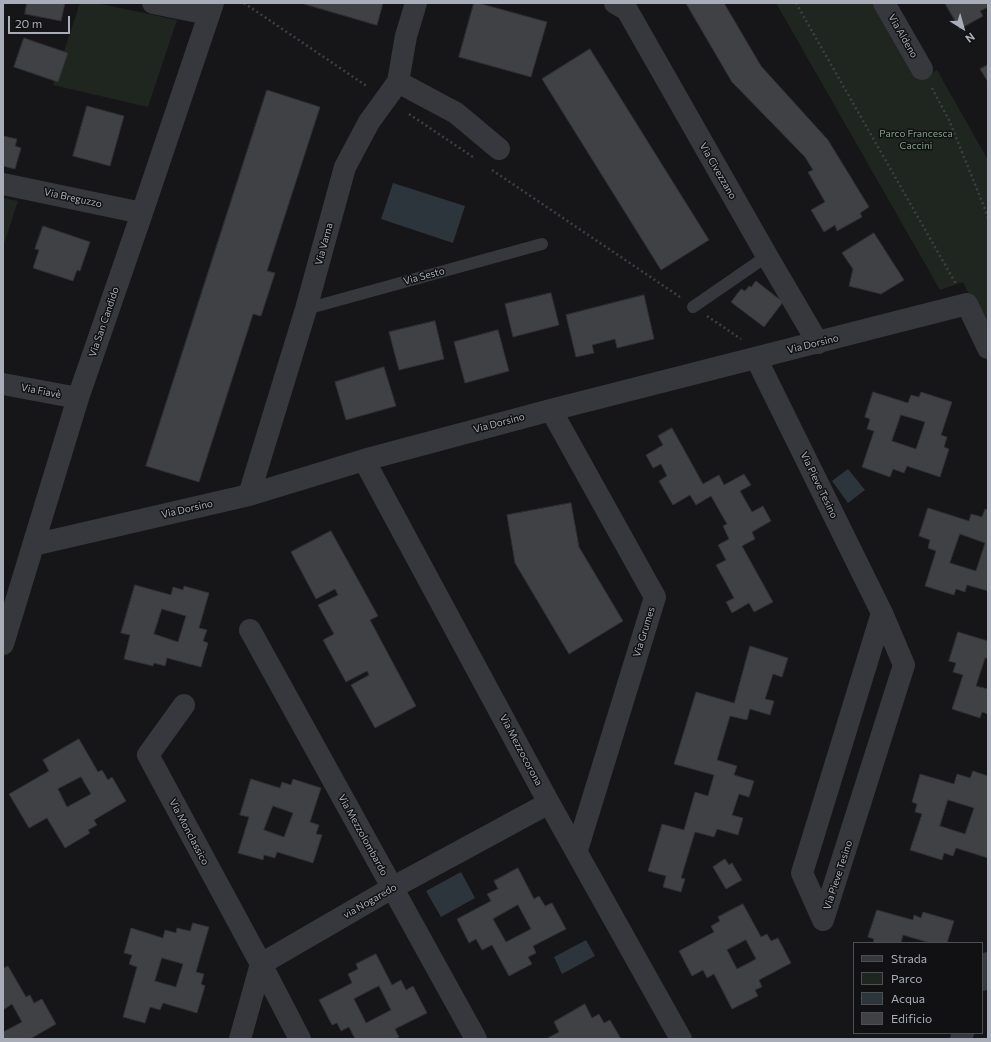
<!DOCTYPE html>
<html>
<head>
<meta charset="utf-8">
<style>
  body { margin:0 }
  #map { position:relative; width:991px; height:1042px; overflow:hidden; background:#161618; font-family:Commissioner,sans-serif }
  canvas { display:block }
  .frame { position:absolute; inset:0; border:4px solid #a8adb8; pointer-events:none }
  .legend { position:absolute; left:853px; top:942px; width:130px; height:92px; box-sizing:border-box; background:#111113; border:1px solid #4d4f55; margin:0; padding:5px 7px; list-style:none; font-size:12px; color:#a8adb8 }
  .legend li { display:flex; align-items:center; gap:8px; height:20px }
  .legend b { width:20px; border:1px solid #4d4f55 }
  .north { position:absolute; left:943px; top:8px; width:40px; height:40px; -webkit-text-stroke:3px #111113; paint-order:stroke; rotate:143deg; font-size:11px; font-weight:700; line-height:16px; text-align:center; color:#a8adb8 }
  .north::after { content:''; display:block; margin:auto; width:14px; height:18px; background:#a8adb8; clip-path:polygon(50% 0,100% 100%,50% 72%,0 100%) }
  .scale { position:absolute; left:8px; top:16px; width:62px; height:18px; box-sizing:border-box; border:2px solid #a8adb8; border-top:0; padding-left:5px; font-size:12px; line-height:14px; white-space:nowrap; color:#a8adb8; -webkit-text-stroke:3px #111113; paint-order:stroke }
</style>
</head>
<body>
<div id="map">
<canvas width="991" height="1042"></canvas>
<div class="frame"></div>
<ul class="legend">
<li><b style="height:5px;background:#37383d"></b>Strada</li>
<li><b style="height:11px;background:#1e261f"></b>Parco</li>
<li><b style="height:11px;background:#2c353c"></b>Acqua</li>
<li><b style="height:11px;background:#404145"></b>Edificio</li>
</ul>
<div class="north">N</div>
<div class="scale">20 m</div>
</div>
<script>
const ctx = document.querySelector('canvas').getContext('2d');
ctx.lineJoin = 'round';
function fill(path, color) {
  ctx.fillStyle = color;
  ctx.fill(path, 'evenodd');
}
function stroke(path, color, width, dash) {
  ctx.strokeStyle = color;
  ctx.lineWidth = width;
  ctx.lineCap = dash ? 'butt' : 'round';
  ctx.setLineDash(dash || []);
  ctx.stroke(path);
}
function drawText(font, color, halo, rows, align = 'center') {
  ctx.font = font + ' Commissioner,sans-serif';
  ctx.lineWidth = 3;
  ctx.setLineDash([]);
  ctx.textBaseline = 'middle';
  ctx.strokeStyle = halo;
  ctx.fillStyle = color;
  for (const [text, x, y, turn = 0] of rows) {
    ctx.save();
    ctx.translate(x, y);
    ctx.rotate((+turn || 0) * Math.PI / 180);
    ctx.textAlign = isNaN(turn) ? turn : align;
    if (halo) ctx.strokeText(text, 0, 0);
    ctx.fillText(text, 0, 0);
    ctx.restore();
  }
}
fill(new Path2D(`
  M80,3h16l81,17 -29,87 -95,-22z
  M776,3h101l44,76 16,-9 51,90v174l-25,-52 -23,8z
  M3,198l15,3 -15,46z`), '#1e261f');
fill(new Path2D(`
  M393,183l72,23 -12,37 -72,-24z
  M848,469l17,21 -17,13 -16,-22z
  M461,872l14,26 -34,19 -15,-26z
  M586,940l9,16 -33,18 -8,-17z`), '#2c353c');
const building = new Path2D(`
  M27,3h38l-4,18 -36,-7z
  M301,3h82l-6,22z
  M474,3h4l69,19 -16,55 -72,-20z
  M686,3h38l37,63 67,74 41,67 -9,6 2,4 -25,14 -2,-6 -11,7 -13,-22 14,-8 -17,-30 5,-2 -8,-13 -73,-75z
  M945,3h41l2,4 -8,4 3,5 -23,13z
  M24,38l44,15 -10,29 -44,-15z
  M590,49l119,191 -48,30 -119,-191z
  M988,65v17l-8,-13z
  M267,90l53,17 -53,164 8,2 -14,43 -8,-2 -54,168 -53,-16z
  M87,106l37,10 -14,50 -37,-10z
  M3,136l14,3 -2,7 6,2 -6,21 -12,-3z
  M43,226l47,16 -10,29 -3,-1 -4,11 -40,-13 6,-18 -4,-1z
  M874,233l30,47 -23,14 -32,-8 4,-17 -11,-16z
  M756,281l27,21 -19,25 -33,-25 10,-13 4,2 4,-5 2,1z
  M551,293l8,32 -46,12 -8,-33z
  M644,295l10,44 -37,9 -2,-9 -23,6 2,8 -18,4 -10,-42z
  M435,321l9,38 -45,11 -10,-38z
  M498,330l11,41 -44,12 -11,-41z
  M384,367l12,39 -50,14 -11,-38z
  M873,392l35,11 3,-8 8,2 2,-5 31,10 -11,33 6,2 -3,10 5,2 -9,28 -33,-11 -3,7 -11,-4 -3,8 -28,-10 12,-36 -7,-2 3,-10 -5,-2zM901,415l24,7 -9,27 -24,-8z
  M672,428l31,56 16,-9 5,10 20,-11 7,11 -11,6 12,21 11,-6 8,15 -19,11 3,7 -13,7 31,56 -19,10 -5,-9 -17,10 -6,-11 8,-4 -18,-33 10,-5 -8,-15 11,-6 -6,-13 4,-2 -16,-28 -15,9 -6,-10 -17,10 -14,-24 8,-5 -6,-12 -8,4 -7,-13 17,-10 -5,-9z
  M571,503l8,44 44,74 -54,33 -54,-91 -8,-48z
  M928,508l41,13 2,-7 11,3 3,-8 3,1v81l-21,-6 -2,7 -9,-3 -2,6 -29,-9 11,-35 -8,-3 2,-8 -11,-4zM960,534l25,9 -9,28 -26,-8z
  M331,531l47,85 -8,4 46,86 -41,22 -24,-43 18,-10 -2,-4 -21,11 -23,-42 11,-6 -16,-29 20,-10 -3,-6 -19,10 -25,-47z
  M135,585l36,10 2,-8 10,3 1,-4 25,7 -10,35 8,2 -4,11 5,2 -7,24 -34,-9 -2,8 -11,-3 -1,3 -29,-7 6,-24 -9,-2zM162,609l24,7 -8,26 -24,-8z
  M958,632l30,9v17h-3l-9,28 12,3v25l-6,-2 -2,6 -28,-9 11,-34 -10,-3 3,-9 -7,-2z
  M750,646l38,12 -6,19 -9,-3 -8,25 9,2 -4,14 -20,-6 -3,11 -17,-4 -13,44 20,6 -3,9 20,6 -5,16 -10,-3 -7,21 11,3 -5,17 -21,-6 -3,8 -19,-5 -14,46 4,1 -4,13 -18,-5 3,-11 -18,-5 14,-47 22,6 11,-38 13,4 6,-21 -40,-11 22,-72 38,11z
  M79,739l19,33 4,-2 6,10 4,-3 14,24 -32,19 3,5 -9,5 2,3 -25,15 -18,-30 -18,10 -20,-34 40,-23 -6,-11zM81,777l10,17 -24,13 -9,-18z
  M973,771l15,5v42l-1,4h1v36l-32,-10 -3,8 -9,-3 -2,7 -32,-10 12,-36 -7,-2 2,-8 -5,-2 8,-28 34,10 3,-10 13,4zM948,800l26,8 -9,26 -25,-8z
  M251,779l29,9 2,-6 9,3 2,-6 28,9 -11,34 9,3 -3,9 6,1 -9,28 -36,-11 -2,6 -11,-3 -1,5 -25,-7 11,-36 -9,-2zM273,806l20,7 -9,24 -20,-7z
  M725,859l4,6 3,-2 10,17 -16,9 -13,-22z
  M518,868l16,31 5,-3 6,10 7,-3 14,26 -33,17 3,7 -8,4 4,7 -23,12 -17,-31 -10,5 -6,-11 -7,4 -12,-24 34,-18 -4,-7 11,-5 -4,-8zM518,905l13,24 -25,13 -13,-23z
  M743,904l18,33 6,-3 4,7 7,-3 13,25 -32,17 3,7 -7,3 3,6 -26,13 -18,-35 -7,4 -4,-8 -11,6 -13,-25 35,-19 -3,-6 9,-5 -2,-4zM746,940l10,19 -19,10 -10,-19z
  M877,910l36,10 1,-5 7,3 2,-6 31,9 -7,22h-17l-27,-8 -2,8h-28l1,-4 -6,-2z
  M193,923l16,4 -13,45 8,2 -3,10 4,2 -8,27 -34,-10 -3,7 -10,-3 -5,16 -22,-6 14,-50 -8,-3 3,-9 -8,-2 7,-25 32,10 2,-8 11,3 1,-5 13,3zM162,958l21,6 -7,23 -21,-6z
  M376,954l16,31 9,-5 5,10 7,-4 14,27 -32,16 4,8 -4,2h-40l-6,-12 -8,4 -4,-8 -5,2 -13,-25 33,-17 -4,-9 10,-5 -2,-5zM379,986l12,24 -25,13 -12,-24z
  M8,966l18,31 4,-2 4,8 8,-4 14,25 -26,15h-27v-7l19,-10 -10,-18 -9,6v-41z
  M585,1004l7,14 7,-4 5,9 6,-3 11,19h-75l13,-7 -5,-10z`);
fill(building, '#404145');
stroke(building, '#303034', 1);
stroke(new Path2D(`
  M244,3l124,84
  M796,3l160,281
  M932,88l17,32 38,94 1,6
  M409,114l64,43
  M492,170l188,127
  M707,316l34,23`), '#3d3f44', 2.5, [2, 3]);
stroke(new Path2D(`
  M693,307l74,-51
  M306,309l236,-65`), '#37383d', 12);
stroke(new Path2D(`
  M153,3l55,11
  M615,3l12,7 140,246 51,87
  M884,3l38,66
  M398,82l58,31 43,36
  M3,184l139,29
  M756,358l126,255 22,52 -81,255 -21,-47 80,-260
  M3,384l75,14
  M551,410l104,187 -78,253
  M364,460l185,343 132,236
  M249,495l57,-186 39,-142 24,-45 29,-40 8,-46 10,-33
  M33,545l216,-50 115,-35 187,-50 416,-106 21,44
  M250,630l226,409
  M3,644l75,-246 64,-185 71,-210
  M184,705l-36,50 113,209 39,75
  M982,980l6,-17
  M240,1039l21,-75 131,-76 157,-85
  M961,1039l2,-6`), '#37383d', 22);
drawText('10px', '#a8adb8', '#111113', [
  ["Via Aldeno",903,36,60],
  ["Via Civezzano",718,171,60],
  ["Via Breguzzo",73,198,12],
  ["Via Varna",324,244,-75],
  ["Via Sesto",424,276,-15],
  ["Via San Candido",104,322,-71],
  ["Via Dorsino",813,344,-14],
  ["Via Fiavè",41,391,11],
  ["Via Dorsino",499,423,-15],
  ["Via Pieve Tesino",819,485,64],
  ["Via Dorsino",187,509,-13],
  ["Via Grumes",644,632,-73],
  ["Via Mezzocorona",521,750,62],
  ["Via Monclassico",189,832,62],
  ["Via Mezzolombardo",363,835,61],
  ["Via Pieve Tesino",838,875,-72],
  ["via Nogaredo",370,901,-30]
]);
drawText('10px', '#7fa381', '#111113', [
  ["Parco Francesca",916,134],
  ["Caccini",916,146]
]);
</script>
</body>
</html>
